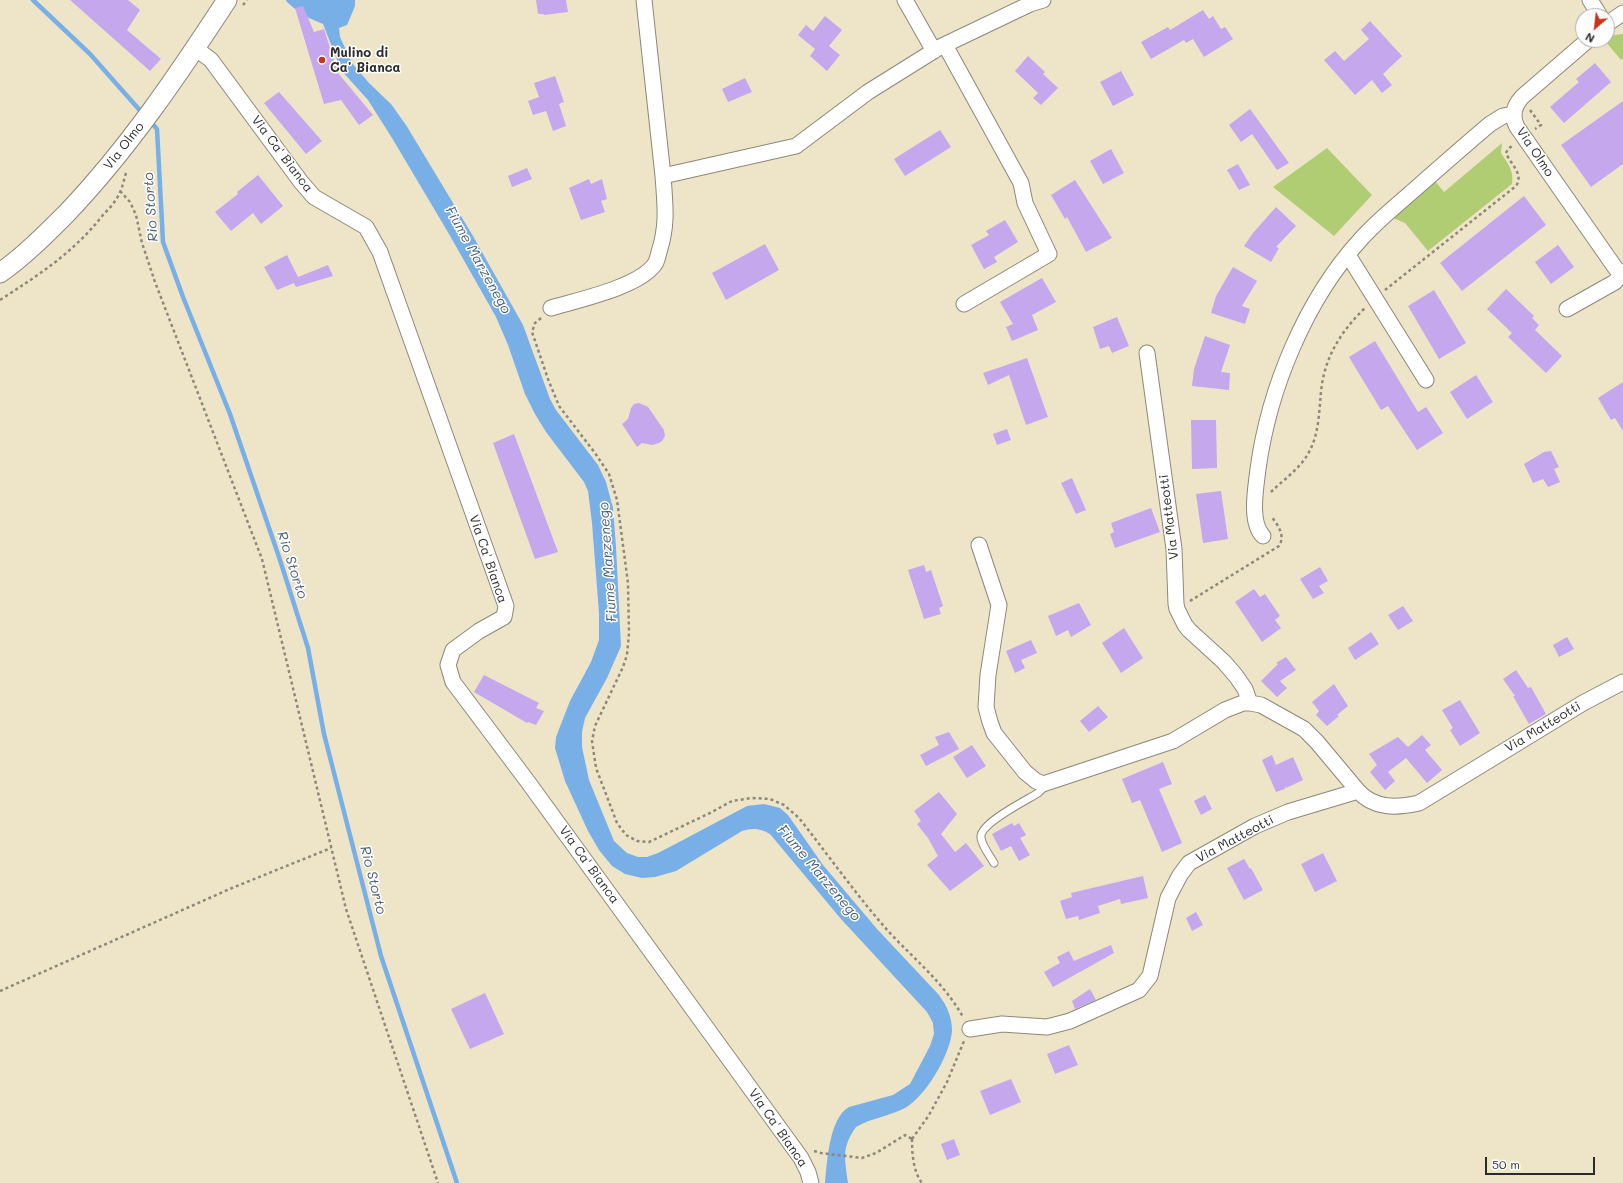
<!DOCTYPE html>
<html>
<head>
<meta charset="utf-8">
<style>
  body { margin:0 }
  #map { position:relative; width:1623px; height:1183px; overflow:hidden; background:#eee5c9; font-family:Mali,sans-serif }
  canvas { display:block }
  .north { position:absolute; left:1575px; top:8px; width:40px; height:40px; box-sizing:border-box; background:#fff; border:1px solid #aaa; border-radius:50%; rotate:208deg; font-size:11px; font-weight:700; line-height:16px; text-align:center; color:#2b2b2b }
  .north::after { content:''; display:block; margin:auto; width:14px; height:18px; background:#c8321e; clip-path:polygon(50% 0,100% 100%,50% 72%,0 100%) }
  .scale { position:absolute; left:1485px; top:1157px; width:110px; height:18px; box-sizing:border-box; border:2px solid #2b2b2b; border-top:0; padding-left:5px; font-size:12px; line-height:14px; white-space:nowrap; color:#2b2b2b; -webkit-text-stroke:3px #fff; paint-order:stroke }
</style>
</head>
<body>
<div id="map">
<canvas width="1623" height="1183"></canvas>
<div class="north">N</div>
<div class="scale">50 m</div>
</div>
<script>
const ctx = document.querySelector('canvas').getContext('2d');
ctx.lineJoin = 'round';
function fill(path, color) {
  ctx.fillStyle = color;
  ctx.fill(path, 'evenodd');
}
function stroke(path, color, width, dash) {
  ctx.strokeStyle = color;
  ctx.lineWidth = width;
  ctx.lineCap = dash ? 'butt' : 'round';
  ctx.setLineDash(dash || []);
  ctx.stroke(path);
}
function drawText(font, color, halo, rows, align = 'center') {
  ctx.font = font + ' Mali,sans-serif';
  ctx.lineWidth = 3;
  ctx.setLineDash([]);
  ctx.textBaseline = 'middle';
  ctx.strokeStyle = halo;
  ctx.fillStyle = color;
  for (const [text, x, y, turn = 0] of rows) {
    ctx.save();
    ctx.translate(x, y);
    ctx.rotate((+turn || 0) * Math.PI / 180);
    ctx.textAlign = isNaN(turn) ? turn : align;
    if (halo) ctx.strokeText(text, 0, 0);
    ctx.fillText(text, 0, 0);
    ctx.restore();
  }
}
fill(new Path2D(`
  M1623,34v24l-2,2 -15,-18 8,-7z
  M1502,143l-1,10c7,11 13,17 11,31l-84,67 -23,-28 -12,-5 42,-37 9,11z
  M1327,148l45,47 -38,41 -61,-49z`), '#b0cd74');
fill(new Path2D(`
  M286,0h69v6l-8,19 -8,3 1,9 12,26 17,20 22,21 15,21 67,111 50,89 27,74 6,11 42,55 8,17 7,26 3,39 5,99 -14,32 -22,40 -3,14v15l7,33 25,61 13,12 11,4h9l11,-4 25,-13 64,-34 17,-2 16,4 8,7 35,50 54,64 62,66c8,11 13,22 13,36 -2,24 -26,65 -47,77 -15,8 -34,10 -49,19 -15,21 -11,32 -8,56h-23c2,-20 4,-65 24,-76l44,-12 17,-11 20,-38 4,-12 -1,-11 -6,-11 -86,-93 -71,-85c-10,-6 -18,-6 -28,-3l-66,40 -21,6 -13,1 -17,-4 -13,-8 -13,-16 -11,-19 -23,-50 -10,-33 1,-11 14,-36 21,-39 8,-22v-27l-7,-90 -4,-32 -4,-9 -38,-50 -11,-18 -10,-20 -17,-49 -12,-28 -47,-83 -57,-96 -24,-38 -27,-30 -18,-46 -21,-9 -15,-13z`), '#77afe6');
stroke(new Path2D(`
  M33,0l57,54 54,61
  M149,120l8,9 6,113 20,55 47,117 50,146 28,88 16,86 57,222 76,227`), '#77afe6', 4.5);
fill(new Path2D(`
  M70,0h58l12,10 -13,20 34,29 -11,12z
  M536,0h30l2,12 -24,3 -1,-1h-5z
  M303,6l11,26 10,-3 14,44 35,42 -14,10 -18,-25 -17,4 -29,-96z
  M1203,10l6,9 4,-3 8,13 4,-2 8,12 -29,18 -11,-18 -7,4 -2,-3 -33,19 -10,-17 27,-15 2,3z
  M825,16l17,14 -13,16 11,9 -13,16 -17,-15 5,-7 -17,-14 8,-10 7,6z
  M1370,21l32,35 -19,18 9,11 -10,8 -10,-13 -17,15 -31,-35 11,-9 9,10 25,-22 -8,-9z
  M1028,56l17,16 -2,2 15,14 -17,17 -8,-7 5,-5 -23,-22z
  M1595,63l16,19 -47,41 -14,-16 29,-25 -3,-3z
  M1121,71l13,24 -21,11 -13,-24z
  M555,76l9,26 -5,2 7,22 -13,5 -7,-20 -13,4 -5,-14 11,-4 -5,-14z
  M745,78l7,14 -24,10 -6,-13z
  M279,92l43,49 -16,13 -42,-51z
  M1623,101v63l-32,23 -30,-42z
  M1250,109l39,54 -12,7 -25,-36 -11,8 -12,-17z
  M940,130l11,17 -46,29 -11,-17z
  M1111,149l13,24 -21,11 -13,-23z
  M1238,164l12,21 -11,5 -12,-20z
  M527,168l5,11 -20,8 -4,-11z
  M258,175l25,31 -22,18 -8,-11 -22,18 -16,-19 23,-18 -1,-2z
  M589,179l2,5 11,-5 5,20 -6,2 4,11 -24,8 -12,-32z
  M1075,180l37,58 -26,14 -19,-35 -2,2 -14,-24z
  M1524,196l22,29 -84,66 -22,-28z
  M1276,207l20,19 -20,21 3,1 -8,14 -27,-16 9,-13z
  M1005,220l13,22 -24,15 3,5 -13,7 -13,-24 18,-10 -3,-4z
  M765,244l14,26 -53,30 -14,-27z
  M1558,245l16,22 -23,17 -16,-22z
  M287,255l11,22 30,-12 5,11 -37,11 -2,-4 -17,7 -13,-23z
  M1233,267l24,14 -15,25 8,3 -5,15 -34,-11 5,-17z
  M1042,278l14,24 -24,13 6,15 -26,11 -6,-14 7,-3 -13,-22z
  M1506,289l28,27 -2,2 7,7 -4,5 27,26 -16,17 -38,-36 4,-4 -25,-24z
  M1434,290l32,53 -27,16 -31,-53z
  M1117,317l12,29 -17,7 -3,-7 -9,3 -7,-22z
  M1205,336l25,9 -9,27 9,1 -1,17 -37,-4 2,-17z
  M1375,341l43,71 8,-5 17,26 -26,17 -29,-44 -7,4 -32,-53z
  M1027,358l21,59 -22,8 -17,-50 -21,10 -5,-12z
  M1476,375l17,27 -26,17 -17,-27z
  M1623,382v49l-8,-13 -4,2 -13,-22z
  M639,403l9,4 16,23 1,6 -3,5 -3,2 -7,2 -10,-2 -5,4 -15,-23 6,-5 3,-11 3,-4z
  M1191,420h25l1,48 -25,1z
  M1007,429l4,11 -14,5 -4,-11z
  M514,434l44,118 -23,7 -42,-116z
  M1551,451l8,16 -5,2 6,13 -12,5 -5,-8 -10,4 -9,-19 20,-12z
  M1072,478l14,32 -10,4 -15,-31z
  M1221,491l7,48 -25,4 -7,-49z
  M1151,508l9,24 -45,16 -5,-14 4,-2 -3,-9z
  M924,565l2,7 5,-2 12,36 -4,2 2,6 -17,5 -16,-49z
  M1320,567l8,14 -9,5 5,7 -11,6 -13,-20z
  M1254,589l6,8 5,-3 15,22 -5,4 6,8 -19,14 -27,-40z
  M1079,603l12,22 -20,12 -3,-7 -12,6 -8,-20z
  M1403,606l10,15 -15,9 -10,-15z
  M1124,628l19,30 -22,15 -19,-30z
  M1371,632l8,12 -24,16 -7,-12z
  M1567,637l7,12 -15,8 -6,-12z
  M1031,640l6,13 -16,7 4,8 -10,5 -9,-22z
  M1286,657l10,13 -16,11 7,7 -10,9 -16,-16 17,-17 -2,-1z
  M1516,670l12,18 3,-1 15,27 -17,10 -16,-28h2l-12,-17z
  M484,675l55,28 -3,5 8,3 -8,14 -8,-3 -1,1 -53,-31z
  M1334,684l14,22 -11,9 2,1 -12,10 -11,-11 3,-4 -7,-9z
  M1460,700l20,33 -20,13 -10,-16 3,-2 -11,-18z
  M1098,706l10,11 -19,15 -9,-11z
  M949,732l10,17 -33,17 -6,-11 19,-10 -4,-8z
  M1422,735l9,10 -6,5 17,20 -15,13 -21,-25 -18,14 7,9 -10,9 -15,-18 7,-7 -8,-11 29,-17 10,10z
  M972,745l14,21 -19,12 -14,-21z
  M1272,755l4,10 17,-8 10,23 -17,8 -1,-2v3l-9,3 -14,-32z
  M1163,762l9,22 -13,5 23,54 -20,9 -22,-52 -8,3 -10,-24z
  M939,792l18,22 -16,20 14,18 11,-9 18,23 -34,25 -23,-26 11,-9 -10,-18 -11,-14 4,-3 -7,-10z
  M1205,795l7,14 -11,6 -7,-14z
  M1012,823l2,3 5,-3 7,12 -6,3 10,17 -11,6 -8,-15 -10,5 -9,-17z
  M1323,853l14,28 -22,11 -14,-28z
  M1244,859l6,10 1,-1 12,22 -19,10 -17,-32z
  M1143,876l5,22 -27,6 -1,-5 -22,7 2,7 -21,7 -1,-4 -12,3 -6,-18 12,-4 -1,-4z
  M1196,912l7,13 -11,6 -6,-13z
  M1111,945l3,8 -61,34 -9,-15 16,-9 -3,-6 12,-6 5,10z
  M1090,989l6,11 -21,9 -3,-8z
  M485,993l19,41 -34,15 -19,-40z
  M1069,1045l9,20 -23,9 -8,-20z
  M1011,1079l10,23 -31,13 -10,-24z
  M954,1139l6,16 -13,5 -6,-16z`), '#c4a7ec');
const service = new Path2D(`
  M994,863c-4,-7 -12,-17 -13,-25 -3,-14 46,-38 57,-45l4,-4 1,-5`);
const minor = new Path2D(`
  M644,0l19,176 133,-30 72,-54 72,-45 90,-43 13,-4
  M905,0l29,51
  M1590,0l10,16
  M1607,24l16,-11
  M1588,40l-66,57c-8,9 -11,19 -5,30l97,139 3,4 6,3
  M945,45l76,138 4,20 24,51 -85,50
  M195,48l16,12 90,122 13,15 52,30 14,25 126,354 -2,11 -25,14 -26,19 -5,15 5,17 75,100 273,376 7,14 3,11
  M1348,255l78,125
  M551,308c27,-8 88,-21 104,-44 2,-3 3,-8 4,-12 9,-28 6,-47 4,-76
  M1567,309l48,-27 7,-9
  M1147,353l27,196 2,55 1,5 8,16 4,5 35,32 12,14 9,13 5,14 11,2 43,24 13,13 41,49
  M1263,536c-14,-14 -7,-49 -5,-67 11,-81 48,-170 103,-230 16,-18 35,-33 53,-49 25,-22 50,-44 76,-66l13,-8 10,-2
  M979,545l20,60 -11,70 -2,32 4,15 4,11 31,39 11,9 7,3 130,-43 52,-31 18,-7h7
  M970,1029l32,-5 45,3 23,-6 69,-31 11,-14 18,-78 12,-23 9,-12 66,-37 33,-14 70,-21c16,18 39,17 61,12l164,-100 40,-21`);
const tertiary = new Path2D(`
  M0,273c24,-17 45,-38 66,-59 62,-65 112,-139 161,-214`);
stroke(service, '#8c887a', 9);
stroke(minor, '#8c887a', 17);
stroke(tertiary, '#8c887a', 21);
stroke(new Path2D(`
  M243,5l4,-5
  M1530,110l11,15 -6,4
  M120,191l10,11 6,13 6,28 13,39 107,277 84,350 92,274
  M1385,290l131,-104c8,-12 -5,-21 -10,-33l2,-4 4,-3
  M0,300c40,-26 73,-47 103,-85 7,-7 14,-15 18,-25 2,-5 3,-11 5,-17
  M541,318l-6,5 -3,9 16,47 11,27 36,47 14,21 8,26 11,83 1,50 -2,22 -4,12 -28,59 -3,15 4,27 21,55 9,12 11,6 12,1 61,-29 22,-12 20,-3 18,1 14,6 15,13c30,38 58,78 90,114 26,28 55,51 74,85
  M1271,492c12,-12 30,-24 38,-40 10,-18 10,-40 12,-60 3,-34 20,-61 44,-84
  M1190,601l89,-55c7,-11 -2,-22 -8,-30
  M0,991l232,-103 99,-40
  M912,1139l17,-24 18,-33 17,-41
  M912,1139c0,14 1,32 10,44
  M814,1151l7,2 41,5 14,-5 29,-18 7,4`), '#8c887a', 2.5, [3, 3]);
stroke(service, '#fff', 7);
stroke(minor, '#fff', 15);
stroke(tertiary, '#fff', 19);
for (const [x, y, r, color] of [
  [322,60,4,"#c8321e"]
]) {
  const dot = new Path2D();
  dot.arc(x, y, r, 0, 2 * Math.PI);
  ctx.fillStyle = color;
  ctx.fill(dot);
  stroke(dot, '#fff', 1.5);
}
drawText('bold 13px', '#2b2b2b', '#fff', [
  ["Mulino di",330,53],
  ["Ca’ Bianca",330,68]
], 'left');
drawText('13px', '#2b2b2b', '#fff', [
  ["Via Olmo",124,146,-52],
  ["Via Olmo",1535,152,56],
  ["Via Ca' Bianca",282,154,53],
  ["Via Matteotti",1169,517,-97],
  ["Via Ca' Bianca",488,559,71],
  ["Via Matteotti",1543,727,-31],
  ["Via Matteotti",1235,839,-28],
  ["Via Ca' Bianca",589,865,54],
  ["Via Ca' Bianca",778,1128,55]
]);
drawText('italic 14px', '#496076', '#fff', [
  ["Rio Storto",151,207,-94],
  ["Fiume Marzenego",478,260,61],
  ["Fiume Marzenego",608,562,-94],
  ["Rio Storto",292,565,72],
  ["Fiume Marzenego",819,873,50],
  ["Rio Storto",373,880,76]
]);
</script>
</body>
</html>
